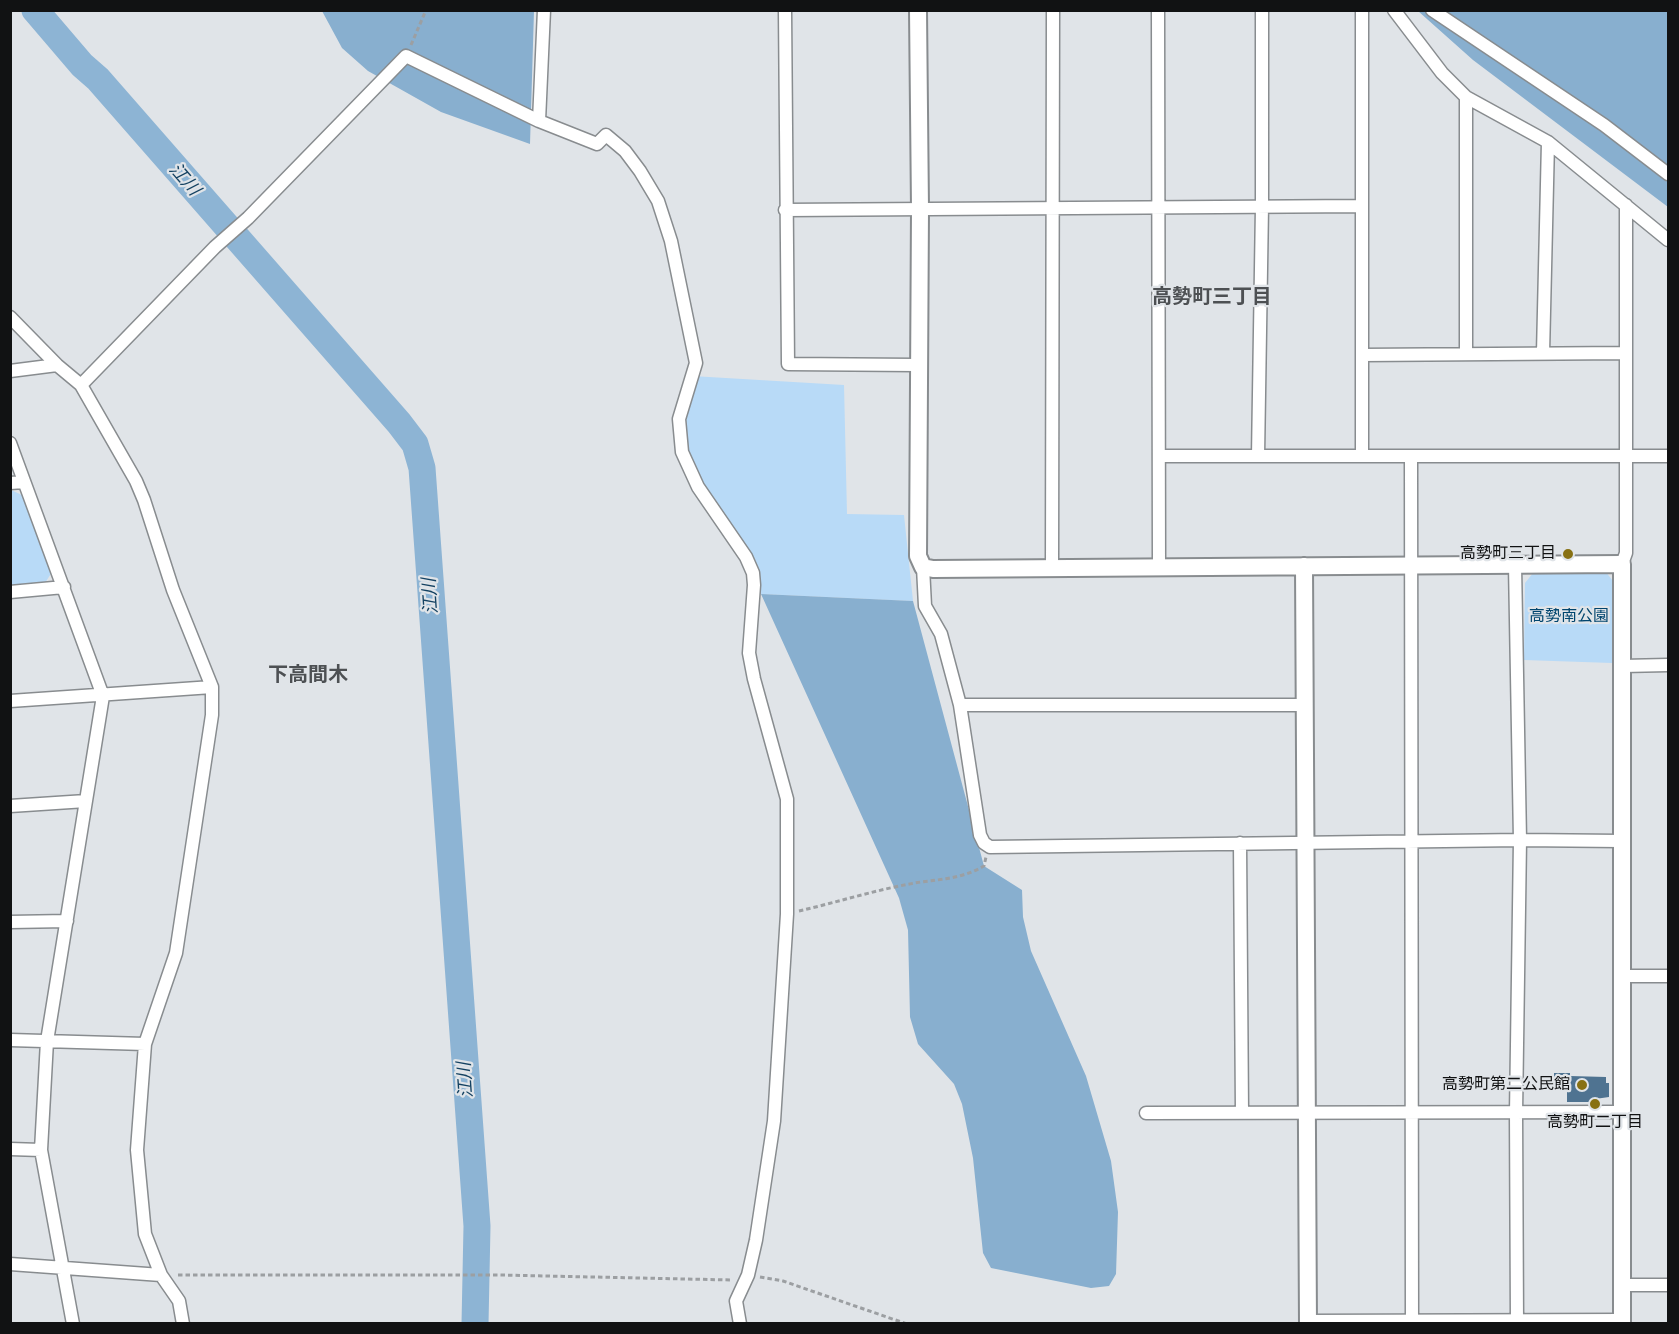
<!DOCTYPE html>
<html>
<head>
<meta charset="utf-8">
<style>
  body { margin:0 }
  #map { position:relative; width:1679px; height:1334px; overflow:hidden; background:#e0e4e8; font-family:Signika,sans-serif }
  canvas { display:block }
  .frame { position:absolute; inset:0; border:12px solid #111213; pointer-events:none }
</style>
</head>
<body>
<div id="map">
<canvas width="1679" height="1334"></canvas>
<div class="frame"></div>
</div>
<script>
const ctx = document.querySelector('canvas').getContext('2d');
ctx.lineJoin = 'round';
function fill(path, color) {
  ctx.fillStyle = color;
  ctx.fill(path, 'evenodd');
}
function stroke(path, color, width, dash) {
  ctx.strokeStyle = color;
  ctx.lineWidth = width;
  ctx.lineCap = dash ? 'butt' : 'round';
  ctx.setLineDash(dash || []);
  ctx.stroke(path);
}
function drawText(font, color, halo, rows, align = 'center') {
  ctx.font = font + ' Signika,"Noto Sans JP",sans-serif';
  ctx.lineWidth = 4.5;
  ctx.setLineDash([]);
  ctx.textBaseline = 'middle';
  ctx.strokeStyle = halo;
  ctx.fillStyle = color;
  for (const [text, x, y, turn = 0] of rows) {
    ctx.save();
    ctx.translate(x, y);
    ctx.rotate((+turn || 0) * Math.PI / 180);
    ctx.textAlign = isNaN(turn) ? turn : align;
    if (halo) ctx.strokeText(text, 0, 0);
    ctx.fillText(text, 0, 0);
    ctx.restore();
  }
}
fill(new Path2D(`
  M692,376l152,9 3,129 57,1 9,86 -152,-7 -79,-142z
  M11,490l13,6 28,76 -7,11 -34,3z
  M1605,571l8,10 -1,82 -88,-3 1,-77 8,-10z`), '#b8daf7');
fill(new Path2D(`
  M322,11h212l-4,133 -89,-32 -73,-41 -26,-23z
  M1418,11h250v196l-195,-147z
  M761,594l152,7 71,265 38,24 1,27 8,34 55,125 25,85 7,51 -2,62 -7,12 -18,2 -100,-20 -8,-15 -10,-95 -11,-54 -8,-20 -36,-40 -8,-27 -2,-87 -9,-32z`), '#88afcf');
stroke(new Path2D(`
  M35,10l47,55 16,14 301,344 16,21 7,24 55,758 -2,98`), '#8db4d4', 27);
fill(new Path2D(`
  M1554,1073h16v3l36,1v6h3v14l-14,2v3h-28v-14h-13z`), '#4f7391');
const minor = new Path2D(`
  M785,10l3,354 129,1
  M1158,10l1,557
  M1362,10v446
  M1394,10l48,63 24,24 82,45 120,98
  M1432,10l172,115 64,49
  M1466,97v257
  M539,121l5,-111
  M785,210l577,-4
  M10,317l47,48 24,20 55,96 8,19 29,90 39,97v28l-36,238 -31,91 -8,106 8,84 16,41 18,26 4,23
  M1543,353l5,-211
  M1362,355l264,-2
  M10,371l47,-6
  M81,385l134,-138 33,-29 158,-162 133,65 58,23 9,-9 19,16 15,20 18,30 13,40 25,122 -17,56 3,33 16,35 48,70 7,16 1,12 -5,68 5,26 33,120v115l-13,207 -18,119 -8,35 -12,26 4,23
  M10,443l93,253 -56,345 -6,109 32,174
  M1159,456h509
  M1258,456l4,-250v-196
  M1411,456l1,868
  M10,483l14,-1
  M1622,564l4,-11v-348
  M1515,565l5,275 -4,273 1,211
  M923,567l2,39 16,28 19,71 20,130 4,8 6,4 530,-7 101,1
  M1052,568l1,-558
  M10,592l54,-5
  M1623,666l45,-1
  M10,701l202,-14
  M960,705h345
  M10,806l76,-5
  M1240,843l2,270
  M10,922l57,-1
  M1621,976h47
  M10,1040l135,4
  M1146,1113l475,-1
  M10,1149l31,1
  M10,1264l151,11
  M1622,1285h46
  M1308,1321l314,-1`);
const tertiary = new Path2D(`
  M918,10l2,199 -2,347 5,11 10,2 689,-5v760
  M1304,566l4,758`);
stroke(minor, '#888c8f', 15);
stroke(tertiary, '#888c8f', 20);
stroke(new Path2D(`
  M411,45l15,-35
  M799,911c39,-9 83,-23 122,-29 23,-3 42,-4 63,-16l2,-9
  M178,1275h322l232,5
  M760,1277l23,4 124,43`), '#9c9fa2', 3, [4.5, 3]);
stroke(minor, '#fff', 12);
stroke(tertiary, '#fff', 16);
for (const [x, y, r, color] of [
  [1568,554,6,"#887113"],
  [1582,1085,6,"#887113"],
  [1595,1104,6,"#887113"]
]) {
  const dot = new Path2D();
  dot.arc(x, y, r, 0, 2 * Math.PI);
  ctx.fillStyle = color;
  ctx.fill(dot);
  stroke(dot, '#e0e4e8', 2);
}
drawText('16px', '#111213', '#e0e4e8', [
  ["高勢町三丁目",1556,554],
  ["高勢町第二公民館",1570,1085],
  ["高勢町二丁目",1595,1123,"center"]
], 'right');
drawText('16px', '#00456e', '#e0e4e8', [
  ["高勢南公園",1569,617]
]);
drawText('italic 18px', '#144262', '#e0e4e8', [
  ["江川",184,180,49],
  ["江川",431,596,-94],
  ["江川",466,1080,-94]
]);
drawText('bold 20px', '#4d5053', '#e0e4e8', [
  ["高勢町三丁目",1212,298],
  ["下高間木",308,676]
]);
</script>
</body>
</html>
